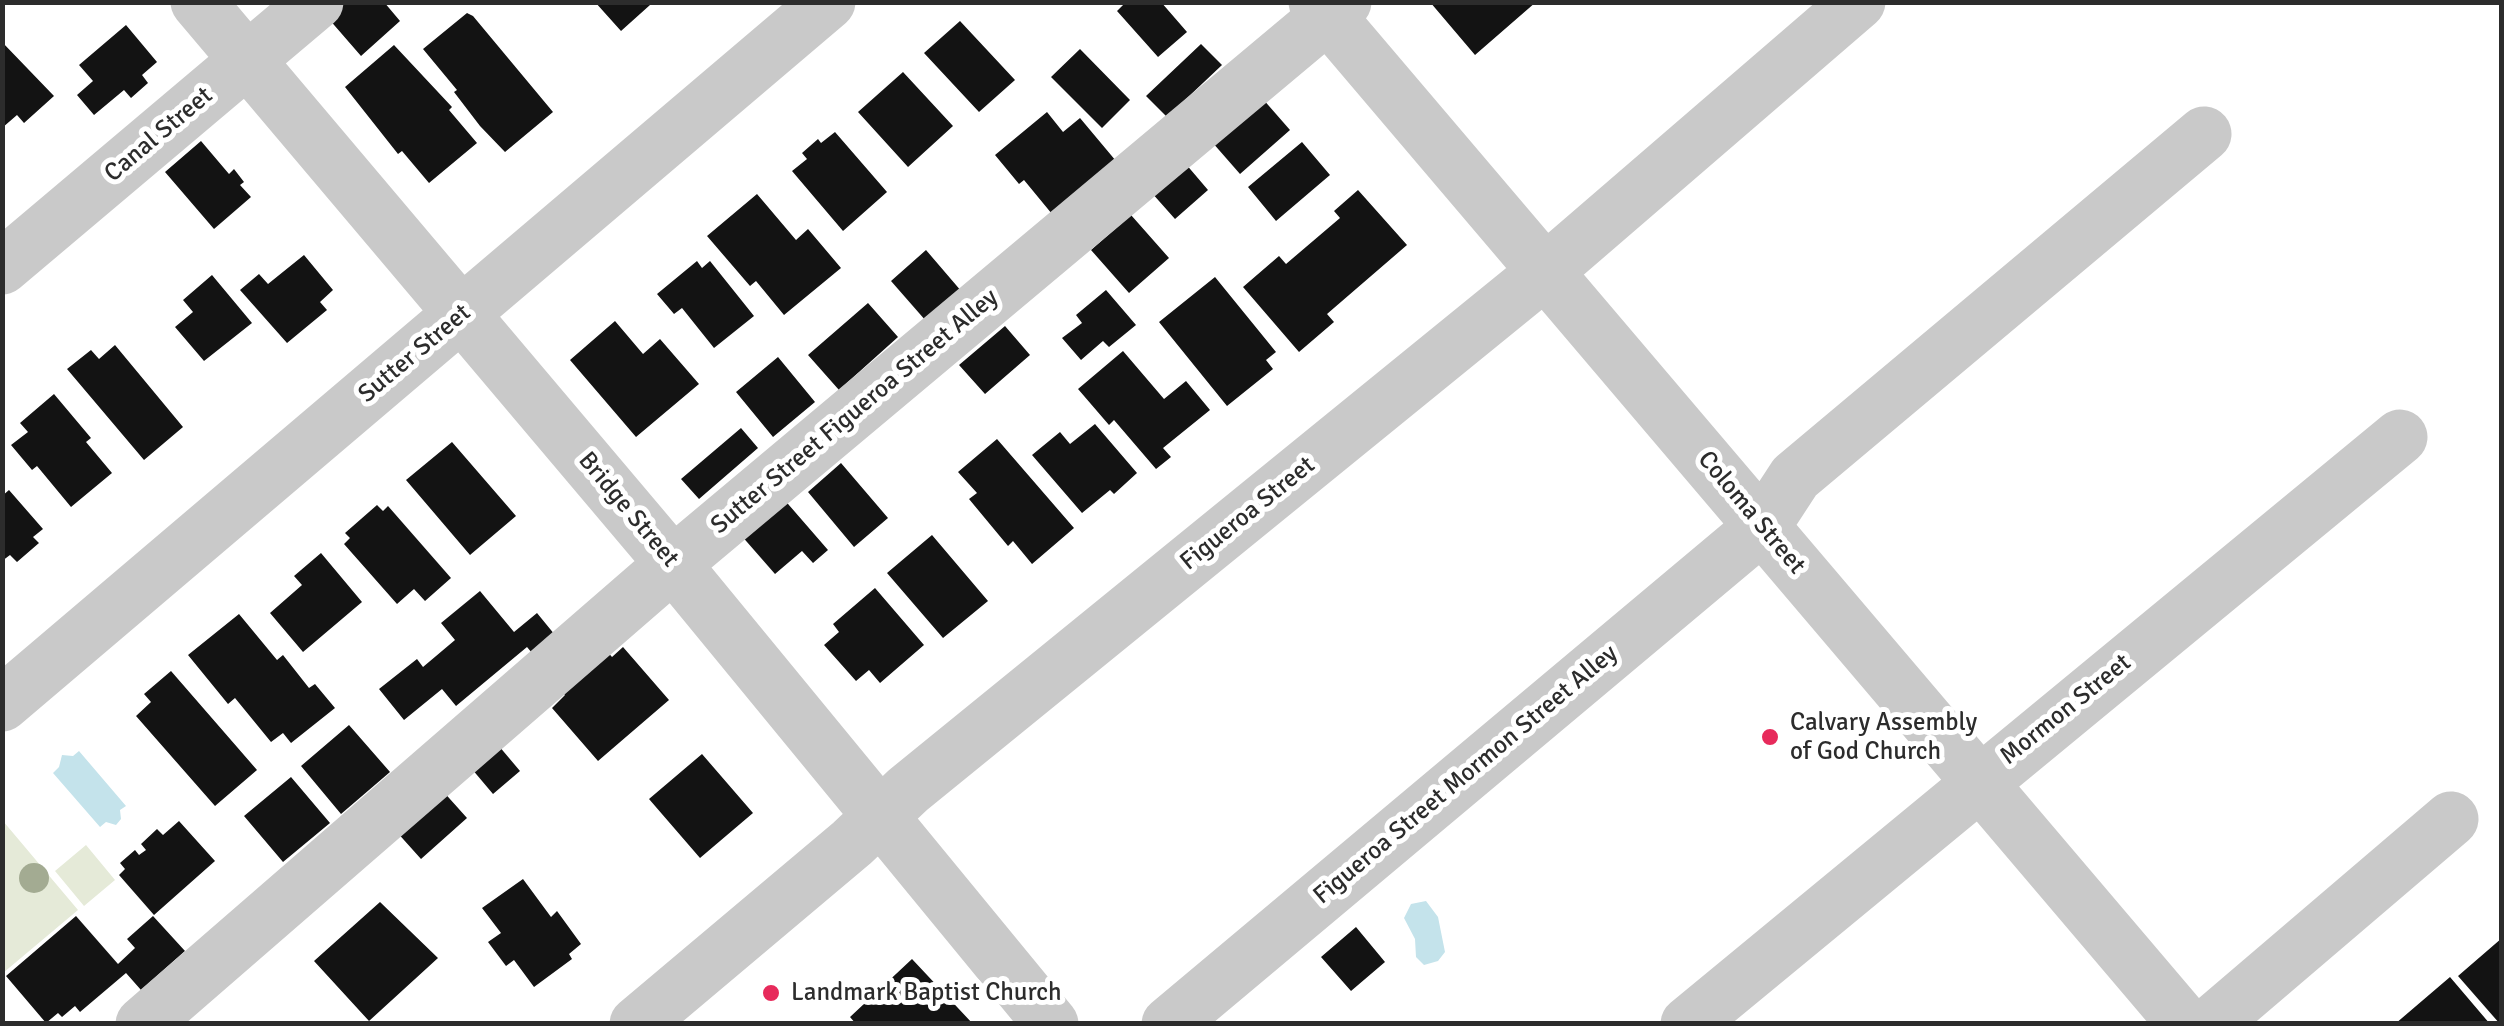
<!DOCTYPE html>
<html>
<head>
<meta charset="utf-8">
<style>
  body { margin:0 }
  #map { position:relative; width:2504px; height:1026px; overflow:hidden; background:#fff; font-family:Signika,sans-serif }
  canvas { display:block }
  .frame { position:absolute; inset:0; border:5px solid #2c2c2c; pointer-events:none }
</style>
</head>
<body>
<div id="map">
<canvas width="2504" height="1026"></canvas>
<div class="frame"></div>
</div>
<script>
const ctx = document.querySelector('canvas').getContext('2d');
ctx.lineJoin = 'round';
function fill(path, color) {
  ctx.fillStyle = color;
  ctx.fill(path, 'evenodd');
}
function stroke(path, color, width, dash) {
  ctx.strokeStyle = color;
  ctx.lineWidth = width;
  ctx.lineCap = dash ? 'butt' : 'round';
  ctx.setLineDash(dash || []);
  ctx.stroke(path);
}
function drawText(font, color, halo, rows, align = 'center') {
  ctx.font = font + ' Signika,sans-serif';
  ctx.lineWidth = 10;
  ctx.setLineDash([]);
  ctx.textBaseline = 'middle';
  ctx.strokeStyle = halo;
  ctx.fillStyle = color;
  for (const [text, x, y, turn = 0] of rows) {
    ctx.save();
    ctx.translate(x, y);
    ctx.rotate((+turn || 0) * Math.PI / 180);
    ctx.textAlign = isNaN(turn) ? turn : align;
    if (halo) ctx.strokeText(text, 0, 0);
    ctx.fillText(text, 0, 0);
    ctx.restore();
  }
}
fill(new Path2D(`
  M3,821l75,89 -75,63h-1z
  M86,845l29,35 -31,26 -29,-35z`), '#e5ead8');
fill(new Path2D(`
  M79,751l47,55 -6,4 1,9 -5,6 -10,-3 -6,5 -47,-54 6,-6 3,-12 11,1z
  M1426,901l12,16 7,35 -7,9 -14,4 -8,-8 -1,-18 -11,-21 7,-14z`), '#c4e3eb');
fill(new Path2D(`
  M346,2h38l16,19 -39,35 -33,-38z
  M595,2h53l2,3 -29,26z
  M1126,2h35l26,30 -29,25 -41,-46z
  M1430,2h106l-61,53z
  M467,13l6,3 80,96 -48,40 -25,-26 -26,-34 3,-2 -34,-41z
  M960,21l55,59 -36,32 -55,-59z
  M126,25l31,37 -15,13 6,8 -17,15 -7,-8 -30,25 -17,-20 16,-14 -14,-16z
  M2,42l52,54 -30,27 -7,-8 -15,13z
  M1201,44l21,21 -55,52 -21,-21z
  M394,45l58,62 -3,3 28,33 -48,40 -27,-32 -4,3 -53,-67z
  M1080,49l50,51 -28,28 -51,-51z
  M903,72l50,54 -45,41 -50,-55z
  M1262,98l28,32 -50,44 -28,-32z
  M1047,112l16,20 17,-14 36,43 -64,53 -28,-34 -5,4 -24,-29z
  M835,132l52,60 -44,39 -51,-60 15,-12 -5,-6 16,-14 3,4z
  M201,141l28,33 5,-5 10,13 -4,3 11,12 -37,32 -49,-57z
  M1302,142l28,33 -54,46 -28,-34z
  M1185,163l23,27 -33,29 -24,-27z
  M1358,190l49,55 -80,69 7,8 -35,30 -56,-65 36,-31 7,8 54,-46 -6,-7z
  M757,194l39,46 12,-11 33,39 -57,47 -28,-34 -6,5 -43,-50z
  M1131,215l38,43 -40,35 -38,-43z
  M926,250l36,42 -36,29 -35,-40z
  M304,255l29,35 -13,12 7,8 -40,33 -47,-53 19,-16 9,10z
  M697,261l5,7 8,-7 44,55 -40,32 -32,-40 -8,6 -17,-20z
  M212,275l40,48 -48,38 -29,-34 18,-15 -10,-12z
  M1215,277l61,75 -10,8 7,9 -46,37 -68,-84z
  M1106,290l30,35 -27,22 -6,-6 -22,19 -19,-22 20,-15 -6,-8z
  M868,303l30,34 -59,53 -31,-35z
  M615,321l28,33 17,-15 39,45 -63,53 -66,-77z
  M1005,326l25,29 -45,39 -26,-29z
  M115,345l68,82 -39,33 -77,-91 24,-19 8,9z
  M1123,351l41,48 22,-18 24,29 -47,38 8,9 -15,12 -42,-49 -5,5 -31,-36z
  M778,357l37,45 -42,35 -37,-45z
  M54,394l37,44 -5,4 26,31 -41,34 -34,-41 -5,4 -21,-25 17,-13 -8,-9z
  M1095,424l42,49 -23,21 -4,-4 -28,23 -50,-58 28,-23 10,12z
  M741,428l17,20 -59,51 -18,-20z
  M997,439l77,89 -42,36 -19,-23 -5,5 -39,-47 8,-6 -19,-21z
  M452,442l64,74 -46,39 -64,-75z
  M841,463l47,55 -34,29 -46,-55z
  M9,490l34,39 -10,8 6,6 -22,19 -7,-7 -8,6v-65z
  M782,497l46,53 -15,13 -11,-12 -27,23 -35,-40z
  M377,505l6,6 5,-5 63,72 -26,23 -11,-12 -17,15 -53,-60 6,-6 -5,-5z
  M932,535l56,66 -45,37 -56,-65z
  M321,553l41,49 -59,50 -33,-39 32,-28 -8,-9z
  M875,588l49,57 -44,38 -11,-13 -13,11 -32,-36 15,-13 -6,-8z
  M480,591l34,41 23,-19 18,22 -23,18 -5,-6 -71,59 -14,-17 -38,31 -25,-31 38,-30 6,8 32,-27 -14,-17z
  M239,614l38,46 6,-5 26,33 6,-4 20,24 -44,35 -8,-10 -12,9 -36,-44 -7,6 -40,-49z
  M623,647l46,53 -71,61 -46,-53 13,-13 -6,-6 46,-40 7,8z
  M171,671l86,99 -42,36 -79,-90 15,-14 -7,-8z
  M349,725l41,47 -49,42 -40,-48z
  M493,739l27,32 -27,23 -27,-32z
  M702,754l51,59 -53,45 -51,-59z
  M291,777l39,46 -47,39 -39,-46z
  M441,789l26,29 -46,41 -26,-29z
  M179,821l36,40 -61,54 -35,-40 6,-6 -5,-6 15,-13 4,5 7,-5 -5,-6 16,-15 6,6z
  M523,879l28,38 6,-6 24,33 -12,10 3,5 -38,28 -20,-27 -8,6 -18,-24 13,-9 -19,-25z
  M380,902l58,56 -69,63 -55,-60z
  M76,916l42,48 17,-16 -8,-9 26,-23 32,35 -44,39 -15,-17 -46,39 -5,-6 -13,11 -4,-4 -12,10 -40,-47z
  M1356,927l29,35 -34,29 -30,-34z
  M2502,938v86h-2l-42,-48z
  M912,959l61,65h-117l-6,-7z
  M2450,977l40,47h-95z`), '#131313');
stroke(new Path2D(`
  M198,2l475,562 378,460
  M1316,2l869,1022
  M2,267l314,-265
  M2,704l826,-702
  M143,1024l530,-460 671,-562
  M637,1024l215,-181 56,-53 638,-519 312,-269
  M1169,1024l594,-498 32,-49 409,-343
  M1688,1024l712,-587
  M2211,1024l240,-205`), '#c9c9c9', 55);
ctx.fillStyle = '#a3ab92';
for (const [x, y] of [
  [34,878]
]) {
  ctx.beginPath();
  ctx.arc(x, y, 15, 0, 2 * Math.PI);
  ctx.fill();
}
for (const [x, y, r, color] of [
  [1770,737,10,"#e72a5b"],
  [771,993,10,"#e72a5b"]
]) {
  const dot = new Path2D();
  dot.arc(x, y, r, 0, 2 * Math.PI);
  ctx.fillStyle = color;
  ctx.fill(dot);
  stroke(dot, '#fff', 4);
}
drawText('25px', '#2c2c2c', '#fff', [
  ["Canal Street",159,135,-40],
  ["Sutter Street",415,354,-40],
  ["Sutter Street Figueroa Street Alley",855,412,-40],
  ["Bridge Street",628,510,50],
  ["Coloma Street",1751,513,50],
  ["Figueroa Street",1248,514,-39],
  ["Mormon Street",2066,710,-39],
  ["Figueroa Street Mormon Street Alley",1466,775,-40]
]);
drawText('25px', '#2c2c2c', '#fff', [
  ["Calvary Assembly",1790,723],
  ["of God Church",1790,752],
  ["Landmark Baptist Church",791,993]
], 'left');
</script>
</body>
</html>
